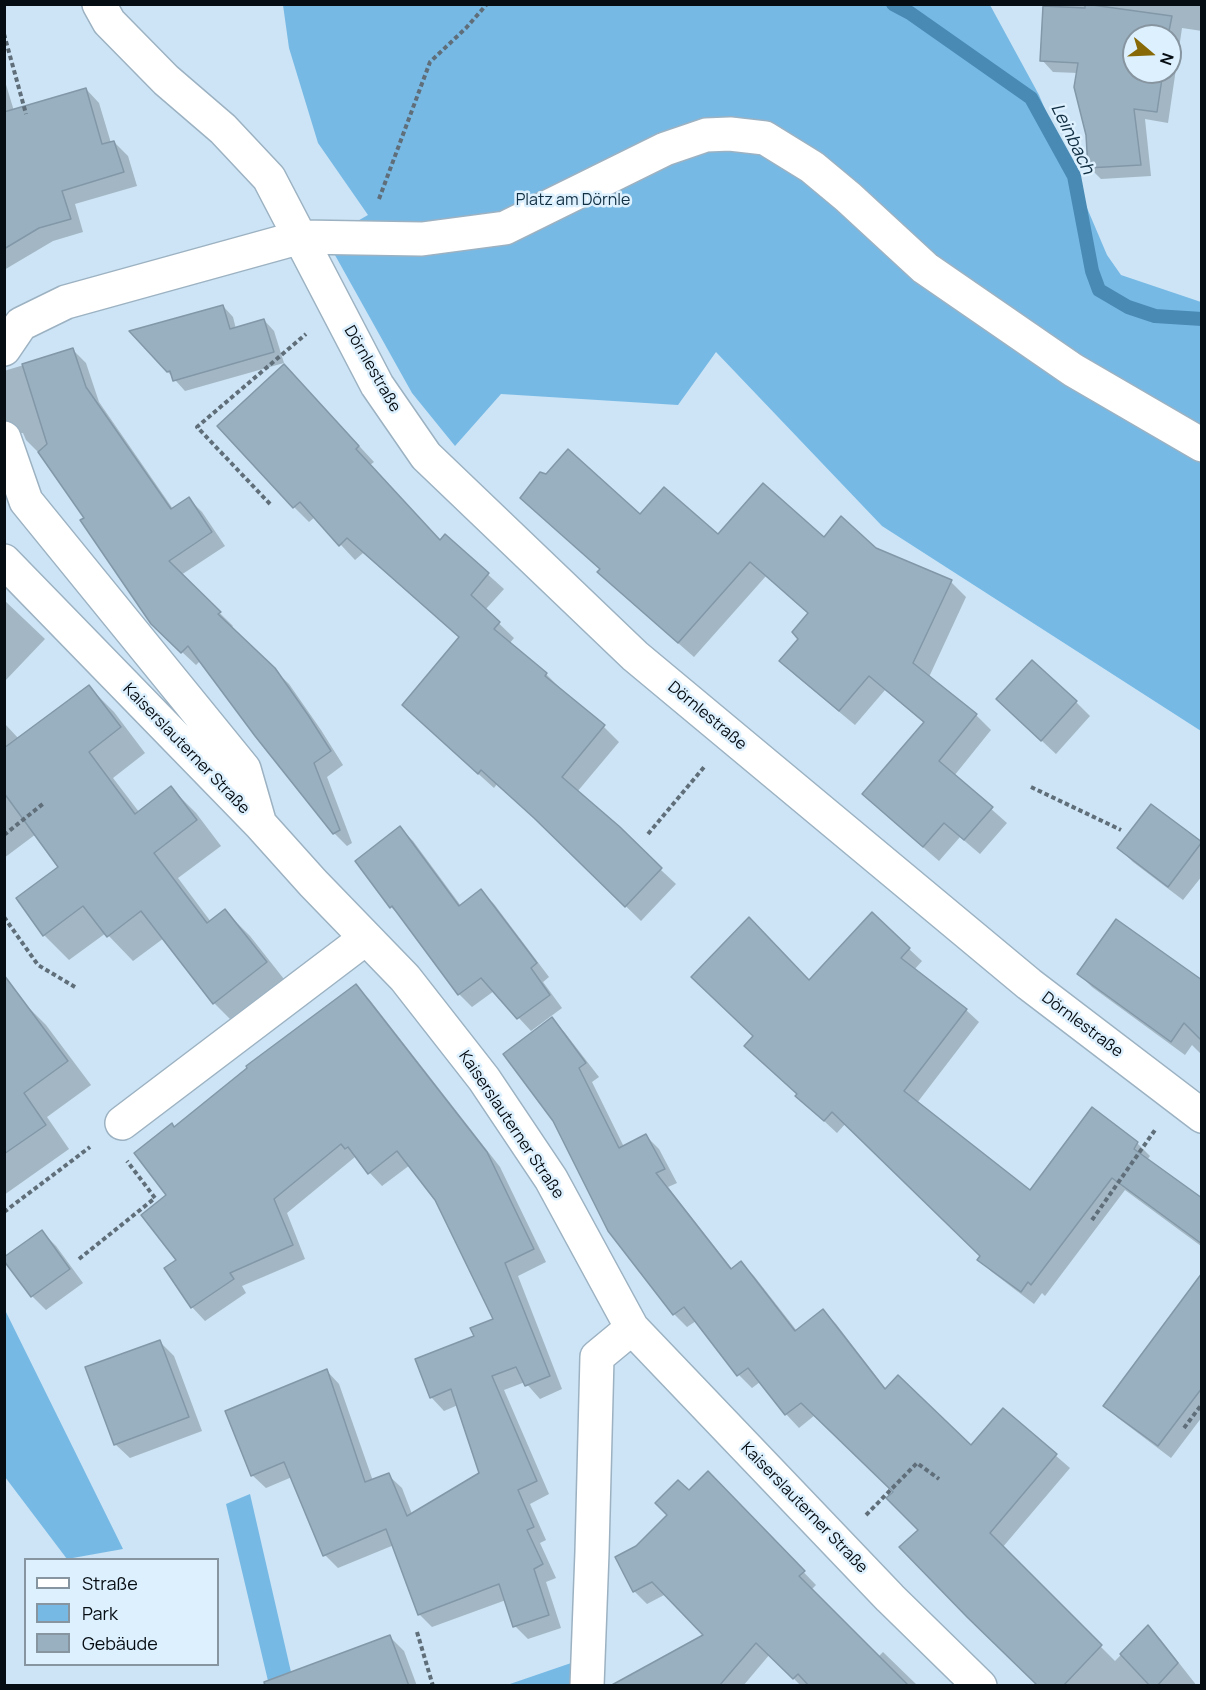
<!DOCTYPE html>
<html>
<head>
<meta charset="utf-8">
<style>
  body { margin:0 }
  #map { position:relative; width:1206px; height:1690px; overflow:hidden; background:#cce4f5; font-family:Manrope,sans-serif }
  canvas { display:block }
  .frame { position:absolute; inset:0; border:6px solid #060d13; pointer-events:none }
  .legend { position:absolute; left:24px; top:1558px; width:195px; height:108px; box-sizing:border-box; background:#ddf0fe; border:2px solid #8795a0; margin:0; padding:8px 10px; list-style:none; font-size:18px; color:#060d13 }
  .legend li { display:flex; align-items:center; gap:12px; height:30px }
  .legend b { width:30px; border:2px solid #8795a0 }
  .north { position:absolute; left:1122px; top:24px; width:60px; height:60px; box-sizing:border-box; background:#ddf0fe; border:2px solid #8795a0; border-radius:50%; rotate:109deg; font-size:16px; font-weight:700; line-height:24px; text-align:center; color:#060d13 }
  .north::after { content:''; display:block; margin:auto; width:21px; height:27px; background:#876a07; clip-path:polygon(50% 0,100% 100%,50% 72%,0 100%) }
</style>
</head>
<body>
<div id="map">
<canvas width="1206" height="1690"></canvas>
<div class="frame"></div>
<ul class="legend">
<li><b style="height:8px;background:#fff"></b>Straße</li>
<li><b style="height:16px;background:#77b9e5"></b>Park</li>
<li><b style="height:16px;background:#99b0c0"></b>Gebäude</li>
</ul>
<div class="north">N</div>
</div>
<script>
const ctx = document.querySelector('canvas').getContext('2d');
ctx.lineJoin = 'round';
function fill(path, color) {
  ctx.fillStyle = color;
  ctx.fill(path, 'evenodd');
}
function stroke(path, color, width, dash) {
  ctx.strokeStyle = color;
  ctx.lineWidth = width;
  ctx.lineCap = dash ? 'butt' : 'round';
  ctx.setLineDash(dash || []);
  ctx.stroke(path);
}
function drawText(font, color, halo, rows, align = 'center') {
  ctx.font = font + ' Manrope,sans-serif';
  ctx.lineWidth = 5;
  ctx.setLineDash([]);
  ctx.textBaseline = 'middle';
  ctx.strokeStyle = halo;
  ctx.fillStyle = color;
  for (const [text, x, y, turn = 0] of rows) {
    ctx.save();
    ctx.translate(x, y);
    ctx.rotate((+turn || 0) * Math.PI / 180);
    ctx.textAlign = isNaN(turn) ? turn : align;
    if (halo) ctx.strokeText(text, 0, 0);
    ctx.fillText(text, 0, 0);
    ctx.restore();
  }
}
fill(new Path2D(`
  M283,5h707l49,90 68,160 14,20 80,27v429l-319,-205 -166,-174 -38,53 -177,-11 -46,52 -43,-53 -86,-154 42,-24 -50,-72 -29,-95z
  M5,1309v1l118,239 -56,10 -62,-82z
  M250,1494l44,191h-25l-43,-181z
  M577,1661l-2,24h-68z`), '#77b9e5');
fill(new Path2D(`
  M1044,4h158v27l-20,-3 -14,95 -23,-4 6,57 -50,3 -12,-12 -2,-32 -9,-62 -25,-1 -11,-12zM1134,36h36v36h-36z
  M4,78l10,33 72,-22 13,14 12,40 3,-1 14,14 9,30 -62,18 8,28 -30,9 -49,29z
  M223,306l10,11 3,12 28,-9 10,11 10,32 -99,28 -53,-59z
  M73,350l13,13 13,39 74,107 16,-10 13,13 23,34 -44,29 52,51 -2,2 58,56 32,46 22,35 -16,12 25,66 -5,3 -13,-13 -133,-173 -5,5 -29,-27 -121,-178 -20,-20 -3,-7h-11l-8,5v-67z
  M299,381l75,81 -4,3 70,77 5,-6 59,53 -19,21 29,28 -5,6 37,30 15,15 -1,1 44,37 15,15 -42,50 99,92 -35,37 -89,-87 -55,-50 -3,4 -75,-68 41,-82 -97,-85 -8,7 -40,-43 -6,5 -15,-15z
  M522,498l118,18 78,20 107,4 50,9 76,33 15,15 -37,80 47,38 15,15 -37,46 53,47 -27,31 -20,-17 -21,24 -60,-52 -15,-15 60,-71 -39,-33 -30,35 -59,-49 -15,-15 19,-22 9,-25 -43,-38 -72,81 -80,-70 -15,-15 2,-2z
  M4,600l41,39 -41,43z
  M89,687l25,25 31,41 -32,25 26,34 32,-24 25,25 25,33 -43,32 33,44 14,-11 25,25 41,52 -51,41 -26,-26 -50,-65 -31,23 -27,-28 -37,27 -25,-25 16,-68 -24,-33 -32,24v-135l15,16z
  M1076,702l14,14 -34,38 -44,-41z
  M1151,806l51,38v32l-19,24 -50,-38 -14,-14z
  M400,828l13,13 48,65 20,-15 13,13 55,73 -6,5 19,26 -31,23 -37,-40 -22,16 -13,-13 -56,-75 -12,-12 -34,-46z
  M909,949l13,12 -8,9 52,40 13,12 -62,81 113,89 62,-83 45,34 13,13 -3,4 55,40v49l-1,-3 -76,-56 -80,106 -3,-3 -8,11 -42,-32 -13,-12 3,-4 -136,-133 -9,10 -40,-37 13,-114z
  M1079,974l123,8v73l-10,-10 -7,10 -93,-68z
  M355,986l14,13 131,168 46,95 -28,14 44,113 -22,10 -15,-17 -21,8 45,104 -19,10 16,36 -6,3 16,35 -10,4 15,46 -33,11 -13,-13 -9,-26 -74,27 -13,-13 -25,-69 -56,23 -13,-13 -33,-78 -26,11 -14,-13 74,-105 13,14 34,97 15,-6 14,13 10,26 69,-40 -23,-69 -14,6 -13,-14 44,-60 20,-17 -58,-120 -27,-35 -28,21 -27,-29 -68,56 18,46 -63,27 4,7 -41,28 -13,-14 -14,-47 -10,-65 7,-67z
  M22,1001l24,24 45,60 -44,32 22,32 -65,46v-182z
  M552,1019l13,14 34,44 -7,5 32,65 22,-11 13,13 18,34 -9,4 65,83 8,-7 13,13 43,55 26,-20 13,13 50,65 85,59 32,-38 67,58 -68,80 113,113 33,-34 13,13 36,46h-157l-120,-156 -25,-38 -80,-77 -16,13 -13,-14 -26,-32 -8,6 -13,-13 -43,-54 -9,6 -13,-13z
  M42,1232l14,14 27,37 -37,27 -14,-14z
  M1202,1276v141l-31,41 -53,-40 -13,-13z
  M159,1341l15,15 28,75 -72,27 -15,-14z
  M708,1473l108,112 -5,5 67,67 5,-5 35,34h-117l-31,-32 -27,32h-109l72,-51 -40,-41 -19,10 -13,-13 3,-44z
  M390,1637l14,14 13,35h-87z`), '#0003');
stroke(new Path2D(`
  M893,4l17,9 121,85 43,78 18,95 7,19 29,17 27,9 47,3`), '#488ab4', 14);
const building = new Path2D(`
  M1085,4l87,12 -4,20h-34v36h29l-6,40 -23,-3 7,56 -53,3 -2,-33 -12,-48 4,-24 -38,-2 3,-55 42,2z
  M86,88l16,56 12,-3 10,31 -62,19 9,28 -32,9 -35,21v-137z
  M223,305l7,24 34,-10 10,33 -101,29 -3,-10 -3,1 -38,-41z
  M73,348l13,39 85,122 18,-12 23,35 -43,29 52,51 -3,2 57,54 33,47 23,36 -17,12 26,67 -7,4 -78,-98 -67,-90 -7,7 -30,-29 -71,-104 4,-2 -46,-66 9,-8 -25,-80z
  M284,364l75,82 -3,3 84,91 5,-6 44,39 -18,22 29,27 -6,7 53,44 -2,3 60,49 -43,52 58,50 42,41 -37,39 -91,-89 -53,-48 -3,4 -76,-69 57,-68 -112,-99 -8,8 -39,-44 -7,6 -76,-82z
  M568,449l72,65 24,-27 54,47 45,-51 61,54 17,-21 35,32 76,32 -39,83 64,51 -38,47 54,46 -29,33 -20,-17 -21,24 -61,-53 62,-72 -55,-46 -30,35 -60,-50 19,-22 -6,-7 16,-19 -58,-51 -72,81 -81,-71 3,-3 -80,-71 20,-26 6,2z
  M1032,660l45,41 -36,40 -45,-42z
  M89,685l32,42 -32,25 46,62 36,-28 26,34 -43,33 53,70 18,-14 42,53 -54,42 -72,-93 -34,26 -24,-31 -40,30 -27,-38 42,-31 -54,-74v-45z
  M1151,804l51,38 -34,45 -51,-39z
  M400,826l59,80 22,-17 56,74 -6,5 19,27 -33,24 -36,-41 -23,17 -66,-89 -2,2 -35,-47z
  M872,912l38,36 -9,10 66,51 -63,82 126,99 62,-83 46,35 -4,7 68,49v46l-90,-66 -81,107 -3,-3 -7,10 -44,-32 3,-4 -148,-144 -8,9 -29,-25 2,-2 -53,-48 9,-10 -62,-59 58,-60 60,63z
  M1116,919l86,61v61l-18,-18 -13,19 -94,-68z
  M4,975l64,86 -44,32 22,32 -42,29z
  M356,984l131,168 47,97 -29,14 45,113 -25,10 -9,-19 -24,9 45,105 -19,9 16,37 -7,3 16,34 -9,5 15,46 -36,12 -14,-43 -81,31 -32,-86 -63,27 -39,-94 -33,14 -26,-65 102,-42 38,113 24,-9 18,43 72,-43 -28,-84 -21,9 -15,-39 59,-23 -4,-8 23,-9 -58,-119 -38,-49 -29,23 -20,-27 -3,2 -4,-5 -67,55 19,46 -63,28 4,6 -43,29 -27,-40 12,-8 -35,-45 25,-20 -32,-42 38,-30 2,4 73,-59 -1,-2z
  M552,1017l34,46 -7,5 40,80 27,-14 19,35 -9,4 75,96 10,-8 54,70 28,-22 62,80 13,-14 73,70 32,-37 54,46 -67,79 112,112 -39,41h-25l-71,-69 -68,-70 19,-17 -32,-32 7,-6 -92,-89 -16,12 -37,-47 -11,8 -53,-69 -11,8 -65,-84 -55,-110 -50,-67z
  M42,1230l28,39 -39,28 -27,-36v-4z
  M1202,1273v115l-44,58 -55,-40z
  M160,1340l29,77 -75,28 -29,-78z
  M708,1471l97,100 -6,5 110,110h-100l-11,-12 -5,5 -37,-36 -37,43h-109l93,-51 -51,-53 -19,10 -18,-35 21,-11 31,-31 -12,-12 23,-23 11,10z
  M1148,1625l30,38 -21,23h-7l-30,-32z
  M390,1635l19,51h-144l-1,-4z`);
fill(building, '#99b0c0');
stroke(building, '#8298a8', 1.5);
const minor = new Path2D(`
  M99,4l10,18 57,58 57,49 46,49 108,207 49,71 209,200 394,328 173,132
  M4,349l17,-25 45,-22 235,-65 121,2 83,-11 160,-79 41,-14 24,-1 35,4 47,29 36,30 77,71 148,102 129,75
  M4,438l22,63 218,268 15,52
  M4,561l256,263 53,59 92,95 79,101 67,100 81,149 258,270 90,88
  M122,1123l244,-185
  M587,1686l5,-134 5,-195 35,-29`);
stroke(minor, '#9cb2c2', 36);
stroke(new Path2D(`
  M4,34l22,80
  M379,199l51,-137 36,-34 21,-24
  M270,504l-73,-77 109,-93
  M1031,787l90,43
  M648,834l57,-68
  M4,835l40,-32
  M4,917l34,48 37,22
  M4,1212l86,-65
  M1092,1220l63,-90
  M79,1259l76,-61 -28,-37
  M1184,1428l18,-24
  M866,1515l51,-52 22,16
  M417,1632l16,54`), '#5f6e79', 4, [4.5, 3]);
stroke(minor, '#fff', 33);
drawText('16px', '#123043', '#ddf0fe', [
  ["Platz am Dörnle",573,201]
]);
drawText('16px', '#060d13', '#ddf0fe', [
  ["Dörnlestraße",372,369,60],
  ["Dörnlestraße",707,716,40],
  ["Kaiserslauterner Straße",186,749,46],
  ["Dörnlestraße",1082,1025,37],
  ["Kaiserslauterner Straße",511,1125,56],
  ["Kaiserslauterner Straße",804,1508,46]
]);
drawText('italic 18px', '#102e41', '#ddf0fe', [
  ["Leinbach",1072,139,64]
]);
</script>
</body>
</html>
